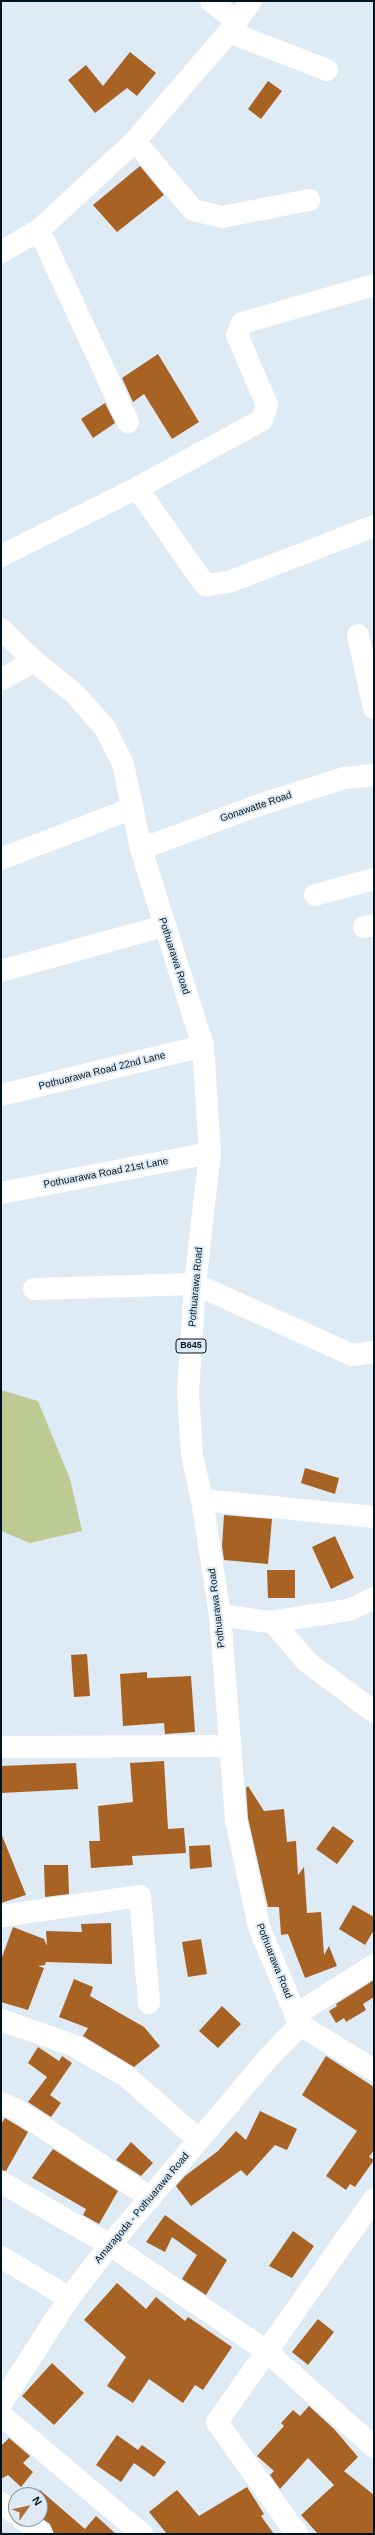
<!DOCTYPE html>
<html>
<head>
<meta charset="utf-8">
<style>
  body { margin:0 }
  #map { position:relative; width:375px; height:2535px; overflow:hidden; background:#deebf5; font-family:Arial,sans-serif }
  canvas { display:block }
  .frame { position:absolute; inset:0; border:2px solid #001320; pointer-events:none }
  .north { position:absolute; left:8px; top:2487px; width:40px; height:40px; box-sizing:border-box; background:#deebf5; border:1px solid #8595a0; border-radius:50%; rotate:57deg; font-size:11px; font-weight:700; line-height:16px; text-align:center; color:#001320 }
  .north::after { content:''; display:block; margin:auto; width:14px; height:18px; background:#af6e38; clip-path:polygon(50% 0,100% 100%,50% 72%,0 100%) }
</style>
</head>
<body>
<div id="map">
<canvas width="375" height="2535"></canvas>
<div class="frame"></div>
<div class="north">N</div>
</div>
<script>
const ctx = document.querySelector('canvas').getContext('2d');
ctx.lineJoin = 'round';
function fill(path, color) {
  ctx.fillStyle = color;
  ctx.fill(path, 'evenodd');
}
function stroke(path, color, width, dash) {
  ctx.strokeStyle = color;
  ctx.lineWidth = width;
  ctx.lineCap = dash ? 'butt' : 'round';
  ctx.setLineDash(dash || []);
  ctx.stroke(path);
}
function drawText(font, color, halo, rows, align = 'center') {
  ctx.font = font + ' Arial,sans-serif';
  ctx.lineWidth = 4;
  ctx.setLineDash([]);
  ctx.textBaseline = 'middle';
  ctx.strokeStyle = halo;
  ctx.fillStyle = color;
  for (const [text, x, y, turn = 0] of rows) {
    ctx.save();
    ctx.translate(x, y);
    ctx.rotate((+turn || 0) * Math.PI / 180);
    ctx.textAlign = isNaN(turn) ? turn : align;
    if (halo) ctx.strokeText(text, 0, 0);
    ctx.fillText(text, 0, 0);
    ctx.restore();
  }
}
fill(new Path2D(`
  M1,1390l37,11 32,78 12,52 -52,12 -29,-12z`), '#beca93');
fill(new Path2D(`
  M130,52l26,21 -19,23 -10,-8 -32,25 -27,-33 18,-15 17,21z
  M268,81l14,10 -21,28 -13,-10z
  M140,166l24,29 -47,37 -24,-27z
  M158,354l41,68 -27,17 -28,-45 -11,8 -11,-24z
  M105,403l10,20 -22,15 -12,-19z
  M305,1468l34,10 -4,16 -34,-11z
  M224,1515l48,4 -4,45 -44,-4 -2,-14z
  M335,1536l19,42 -23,11 -19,-42z
  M267,1570h28v28h-27z
  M87,1654l3,42 -16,1 -3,-42z
  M147,1672v6l44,-2 4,56 -30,2 -1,-11 -41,3 -3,-52z
  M164,1761l4,68 16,-1 2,25 -54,3 1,9 -42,3 -2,-27h11l-2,-35 35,-4 -3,-39z
  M76,1763l2,26 -77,4v-27z
  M248,1786l16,25 20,-2 3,33 9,-1 2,34 6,-8 3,46 14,-1 3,43 5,-9 8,20 -32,12 -17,-44 -7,1 -2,-28h-11l-20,-89 -2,-30z
  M333,1826l21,15 -17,23 -21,-15z
  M1,1833l25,62 -25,8z
  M210,1845l2,22 -22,2 -1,-23z
  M44,1865h24l1,29 -24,3z
  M353,1905l21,12v13l-9,15 -26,-16z
  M111,1923l1,41 -66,-2 -1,3 -7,1 6,2 -16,42 -27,-8v-42l12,-33 31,12 3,7 -1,-15 36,1 -1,-8z
  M201,1939l6,35 -19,3 -6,-35z
  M74,1979l19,8 -3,9 54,31 16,19 -26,21 -51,-31 5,-8 -29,-11z
  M374,1980v17l-11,7 3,6 -20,12 -2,-4 -8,5 -7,-12 8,-5 -1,-2z
  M222,2006l19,18 -23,24 -19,-17z
  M38,2047l21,14 3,-5 10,7 -22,32 11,8 -10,14 -23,-15 19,-25 -19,-14z
  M326,2056l48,31v63l-5,7 5,3 -19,27 -5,-3 -4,6 -20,-14 31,-45 -55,-36z
  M260,2111l37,18 -10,21 -12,-5 -28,31 -6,-6 -50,36 -15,-20 9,-10 33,-25 18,-20 10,9z
  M5,2118l23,14 -22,39 -5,-1v-46z
  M131,2142l22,21 -12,13 -25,-16z
  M53,2149l65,42 -19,33 -16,-9 3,-6 -54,-31z
  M165,2215l62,45 -21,35 -24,-16 15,-24 -25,-18 -7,15 -19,-10z
  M293,2231l21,15 -22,32 -23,-12z
  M117,2283l29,26 10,-12 29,24 3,-4 44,30 -29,43 -8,-5 -12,18 -34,-24 -16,24 -26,-17 19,-29 -42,-37z
  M318,2319l16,13 -26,33 -16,-13z
  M52,2363l32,30 -30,32 -32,-29z
  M309,2406l25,23 24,28 -14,14 30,24v39h-56l-17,-19 33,-30 -26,-27 -28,31 -10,-14 4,-4 -17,-15 27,-30 -3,-3 12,-13 7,6z
  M117,2435l21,15 4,-5 24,17 -12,15 -20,-14 -13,19 -25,-17z
  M9,2438l21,18 -7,7 10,9 -12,15 -13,-12 -7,4v-33z
  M247,2487l17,27 -3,2 13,18h-107l-18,-22 28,-22 22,26z
  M40,2490l45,39 11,-13 20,18h-62l-4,-10 -10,-7v-22h-4z`), '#a86224');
stroke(new Path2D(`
  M211,1l26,21
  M229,32l98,38
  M135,141l58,69 29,7 87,-17
  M39,230l89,192
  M1,252l38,-22 96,-89 94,-109 22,-31
  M137,488l68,97 24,-3 145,-56
  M1,556l136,-68 125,-68 5,-15 -30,-70 5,-12 132,-38
  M358,635l16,73
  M1,680l33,-19
  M141,849l115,-43 88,-28 30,-3
  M1,859l132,-51
  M315,895l59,-16
  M364,927l10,-2
  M1,971l163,-45
  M1,1095l202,-49
  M1,1193l209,-40
  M34,1289l161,-5 157,71 22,-3
  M202,1500l172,17
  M220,1615l49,7 80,-12 25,-12
  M272,1621l35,41 67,50
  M1,1747l229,-1
  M1,1916l139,-20 9,107
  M295,2015l79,-50
  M1,2020l74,26 52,31 71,62
  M1,2103l16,7 134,88
  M1,2182l109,63 155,105 109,97
  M1,2257l68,41
  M1,2404l68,-106 41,-53 159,-188 31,-32
  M1,2415l141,119
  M1,2503l15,11
  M22,2519l20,15
  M297,2534l-80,-112 157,-223`), '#fff', 22);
stroke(new Path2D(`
  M1,629l33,32 42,34 29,33 18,36 18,85 62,197 7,107 -15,131 -7,108 4,63 10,45 18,115 16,205 23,107 41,98 74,45`), '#fff', 22);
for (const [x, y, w] of [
  [191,1346,30]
]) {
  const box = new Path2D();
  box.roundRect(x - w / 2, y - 7, w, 14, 3);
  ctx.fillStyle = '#deebf5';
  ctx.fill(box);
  stroke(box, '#001320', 1);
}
drawText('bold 9px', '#001320', null, [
  ["B645",191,1346]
]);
drawText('10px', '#001320', '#deebf5', [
  ["Gonawatte Road",256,807,-19],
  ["Pothuarawa Road",174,956,72],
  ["Pothuarawa Road 22nd Lane",102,1071,-14],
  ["Pothuarawa Road 21st Lane",106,1173,-11],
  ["Pothuarawa Road",196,1287,-85],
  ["Pothuarawa Road",217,1608,-97],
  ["Pothuarawa Road",274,1961,68],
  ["Amaragoda - Pothuarawa Road",142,2208,-50]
]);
</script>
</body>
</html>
